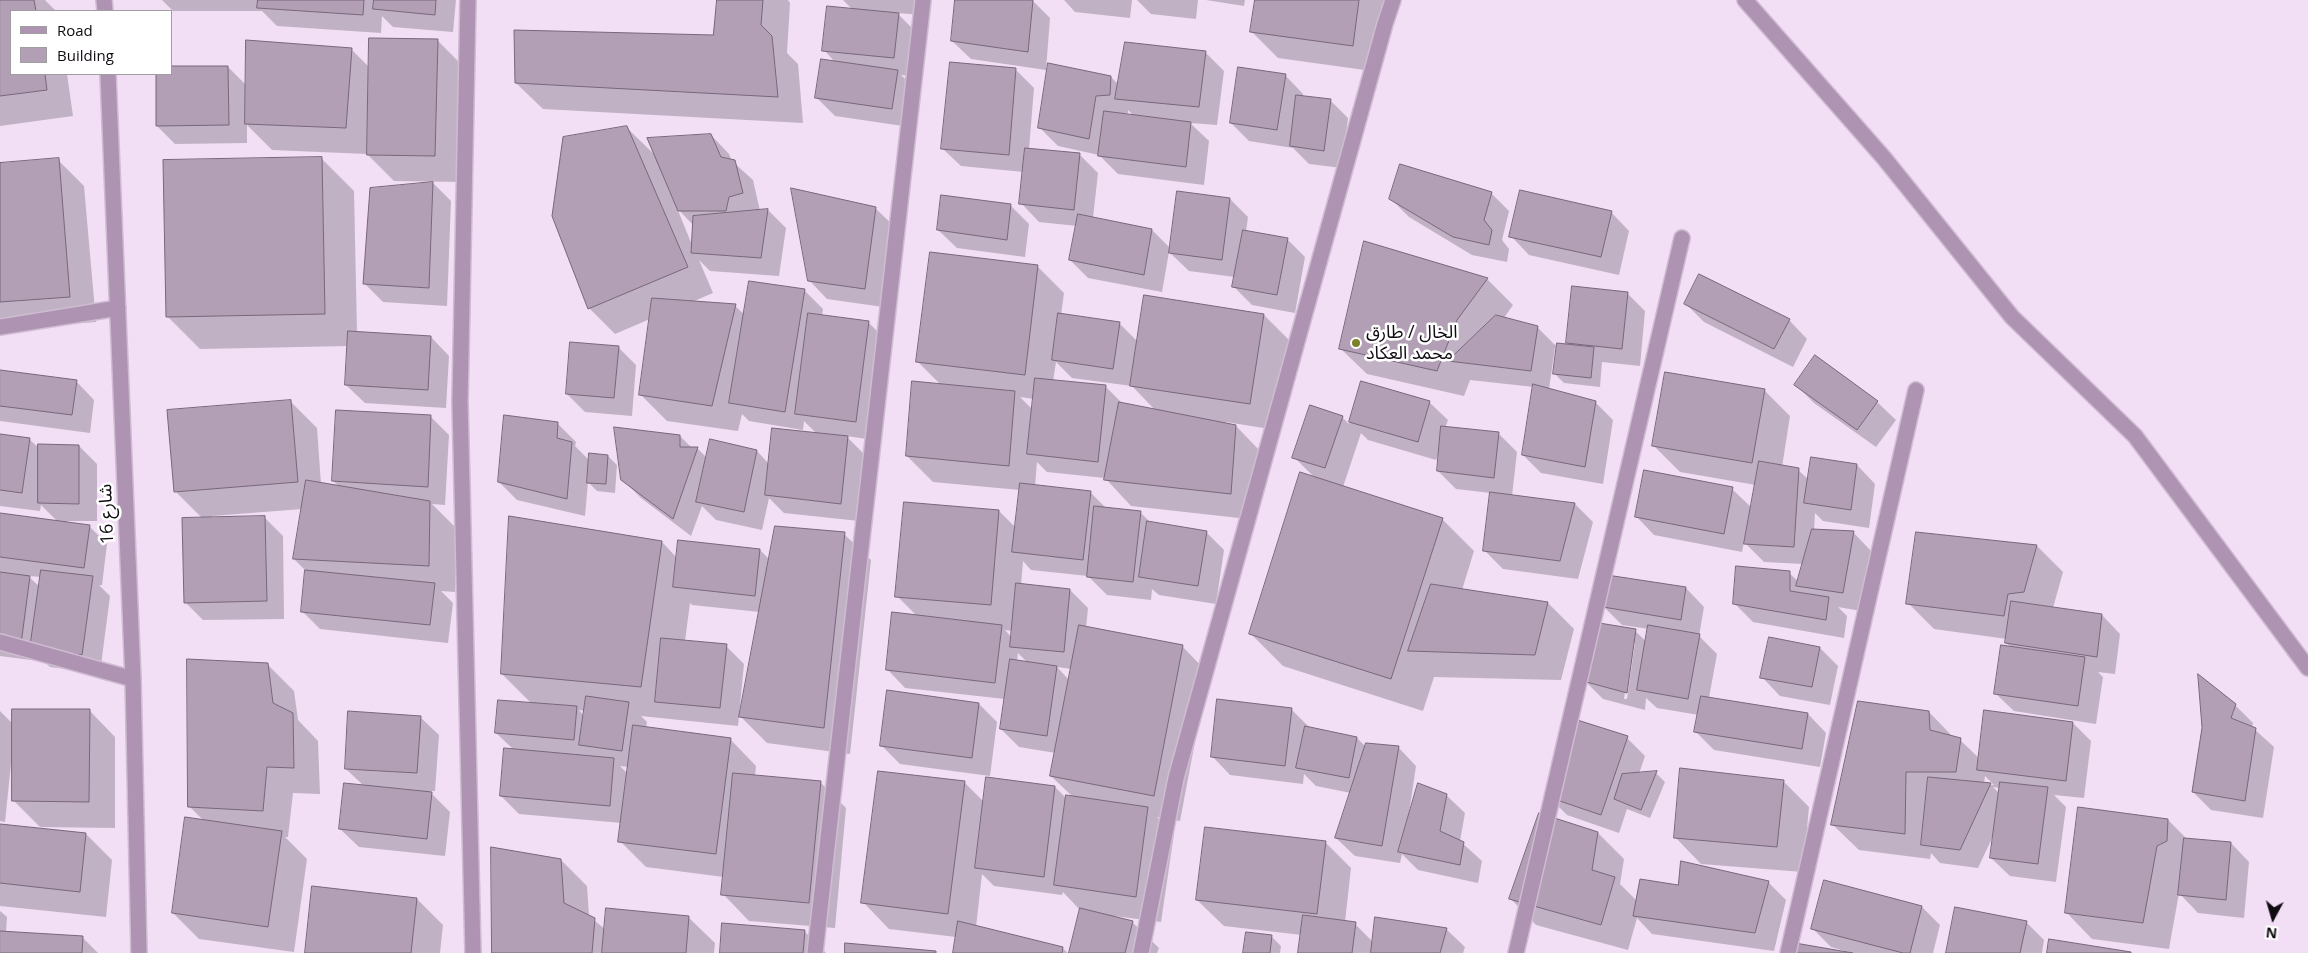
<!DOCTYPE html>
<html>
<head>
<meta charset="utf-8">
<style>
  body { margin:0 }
  #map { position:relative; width:2308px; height:953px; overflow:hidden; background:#f2def5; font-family:"Open Sans",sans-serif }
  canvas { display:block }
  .legend { position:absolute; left:10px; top:10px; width:162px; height:65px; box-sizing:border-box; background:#fff; border:1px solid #9f9da0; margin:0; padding:6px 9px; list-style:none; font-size:15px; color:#100a11 }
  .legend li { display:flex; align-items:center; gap:10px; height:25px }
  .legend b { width:25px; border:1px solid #9f9da0 }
  .north { position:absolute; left:2248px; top:893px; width:50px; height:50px; -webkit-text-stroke:4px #fff; paint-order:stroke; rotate:186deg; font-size:14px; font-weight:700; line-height:20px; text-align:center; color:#100a11 }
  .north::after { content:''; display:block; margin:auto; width:18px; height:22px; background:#100a11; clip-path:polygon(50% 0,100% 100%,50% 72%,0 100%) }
</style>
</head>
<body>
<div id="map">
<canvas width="2308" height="953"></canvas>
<ul class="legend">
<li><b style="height:6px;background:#ae93b3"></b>Road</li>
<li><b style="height:14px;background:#b29fb5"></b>Building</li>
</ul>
<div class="north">N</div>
</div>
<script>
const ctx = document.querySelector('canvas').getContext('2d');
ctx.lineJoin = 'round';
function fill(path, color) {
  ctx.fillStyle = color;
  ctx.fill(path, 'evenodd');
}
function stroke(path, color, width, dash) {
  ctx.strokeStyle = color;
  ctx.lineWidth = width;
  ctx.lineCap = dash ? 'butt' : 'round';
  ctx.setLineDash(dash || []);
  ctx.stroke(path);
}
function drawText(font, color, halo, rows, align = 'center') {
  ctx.font = font + ' "Open Sans","Noto Sans Arabic",sans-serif';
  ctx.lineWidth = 5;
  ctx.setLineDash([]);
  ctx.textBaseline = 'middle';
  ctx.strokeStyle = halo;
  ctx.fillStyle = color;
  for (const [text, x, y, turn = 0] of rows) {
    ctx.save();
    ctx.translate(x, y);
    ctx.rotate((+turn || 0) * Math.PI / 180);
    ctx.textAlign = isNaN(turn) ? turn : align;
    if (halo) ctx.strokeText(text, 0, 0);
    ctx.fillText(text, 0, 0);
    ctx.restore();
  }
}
fill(new Path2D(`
  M0,0h45l11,11h-45v63h56l6,42 -73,10z
  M162,0h294l-3,32 -60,-5 -11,-11 -1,17 -104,-7 -15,-15h-89z
  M718,0h70l2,3 -3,50 11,11 5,59 -260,-14 -27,-26 199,-46z
  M843,0h80l-1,15 -25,-2 20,20 -5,43 -11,-1 15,14 -6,38 -75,-11 -18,-18 18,-36 -11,-12 29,-40z
  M957,0h75l18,18 -4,52 -75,-11 -19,-18z
  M1064,0h68l-2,18 -55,-6z
  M1137,0h61l-2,19 -45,-5z
  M1206,0h39l-1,6z
  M1256,0h131l-8,72 -101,-14 -26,-26z
  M437,40l26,26 -2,116 -67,-1 -27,-27 -95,-4 -25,-25v18l-72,1 -18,-18v-52l71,-7 19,19 104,-37 19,19z
  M1205,52l19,19 -7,54 -27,-2 19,18 -5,44 -86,-11 -19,-19 -41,-9 -18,-18 71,-51 8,8zM1128,110l6,6 -14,-3h8z
  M1016,70l18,18 -5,61 50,5 19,19 -5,45 59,12 19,19 59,-50 18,18 -2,15 41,7 18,18 -10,56 -43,-8 -18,-18 1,-10 -46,-6 -20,-19 -7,40 -74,-14 -18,-18 7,-34 -38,-4 -18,-19 3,-31 -63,-6 -19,-18z
  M1285,75l18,19v3l27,3 18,18 -6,50 -33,-4 -16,-16 -44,-7 -18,-18z
  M627,128l29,28 55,-21 18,19 3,7 21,19 7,31 8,-1 18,18 -7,48 -69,-5 -11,-11 14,33 -21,9 43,4 10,9 59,-25 19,19 -1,7 46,6 19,19 -13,99 -28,-4 20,20 -7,65 -75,-8 -15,-15 -7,32 -46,-10 -14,-14 -11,30 -50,-38 -19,-19 58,-43 12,12h5l10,10 50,-7 12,13 48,-30 -13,-13 -1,9 -54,-9 -7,-7 -4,17 -71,-10 -27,-27 10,-75 -35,15 -26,-26zM677,208l16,17 -1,20z
  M321,158l33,33 3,142 74,4 18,19 -3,52 -81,-5 -19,-18 3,-39 -149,3 -33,-33z
  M58,160l26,26 12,136 -96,8v-166z
  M432,182l19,19 -4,105 -64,-4 -19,-19z
  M1491,193l18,18 -7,29 7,9 -2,13 -35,-7 -63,-38 -18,-18z
  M1010,205l19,19 -4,33 -68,-9 -19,-18z
  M875,208l19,18 -11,81 -56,-8 -18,-19z
  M1611,212l18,19 -10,44 -90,-20 -18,-19z
  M1365,242l122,37 26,26 -9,13 33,9 20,20 14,-1 -4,-4 60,-49 18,18 -5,55 -38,-4 -2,25 -36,-4 -9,-9 2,-26 -2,-1 -6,42 46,13 18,18 -10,64 -62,-11 -18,-18 11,-68 -64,-7 -6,16 -97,-22 -27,-26z
  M1038,267l26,26 -3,22 58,8 19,19 126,-27 26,26 -14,89 -50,-8v2l10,2 26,27 -5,67 -126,-14 -26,-28 -58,-6 -10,-10 -2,24 56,7 16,16 33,3 11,11 55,9 18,18 -8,54 -57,-9 -7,-6 -1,11 -44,-5 -19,-19 -57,-6 -8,-9 -2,24 49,5 18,18 -2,20 96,18 26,27 -28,148 -23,-4 17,17 -13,88 -47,-6v1l18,5 27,26 -2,5h-86l10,-42 -18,-19 -1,3 -68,-9 -12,-12 -6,53 86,21 6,5h-114l2,-16 -67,-8 -26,-27 101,-120 20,20 71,-15 12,12 6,-2 -22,-21 5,-23 -37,-6 -18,-18 4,-30 -100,-11 -18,-19 30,-53 -20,-20 8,-93 94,8 17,17 4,-38 -87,-8 -26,-26 34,-71 -24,-24zM1056,362l16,16 60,8 24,25 -33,-7 -18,-18 -52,-5zM1020,397l14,2 -1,11zM1005,630l8,1 -1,7zM1018,653l10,10 -11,-2zM1057,667l15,2 -3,11z
  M1686,304l103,16 18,19 -14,28 -89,-45z
  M618,347l18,18 -4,51 -47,-4 -18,-18z
  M0,371l76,10 18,19 -4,33 -90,-12z
  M1361,382l68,20 19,18 -3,8 54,6 18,18 -5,44 63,8 18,18 -15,57 -75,-10 -18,-18 6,-58 -35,-4 -18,-18 2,-20 -4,9 -68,-20 -7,-7 -18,54 99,32 32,32 -12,39 86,13 26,26 -13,51 -127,-3 -11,34 -140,-45 -33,-33 65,-155 -21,-21 48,-40 7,7z
  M1795,384l82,18 19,18 -20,27 -62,-44z
  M1764,390l26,26 -8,51 16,3 11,10 3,-21 45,6 18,19 -6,44 -46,-7 -8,-8 -1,18 39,1 18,19 -10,60 -23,-4 9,9 -3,22 -91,-16 -19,-19 55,-30 10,9 5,-18 -40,-2 -20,-20 -2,10 -88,-17 -18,-19 96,-27 20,19 4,-23 -76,-13 -26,-26z
  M290,401l27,27 4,56 19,3 -7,-6 98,-64 18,18 -4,70 -13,-1 24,24 -1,64 -14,-1 12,12 -5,40 -128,-14 -18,-18 4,-40 -12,-12 8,-50 -90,7v2h53l18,18 1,83 -81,1 -18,-18 18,-83 -28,-28z
  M557,423l19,19 -1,4 14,14 19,-4 9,9 -2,28 -18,-2 -9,-9 -3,34 -68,-16 -18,-18z
  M0,436l29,3 11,10 39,-3 18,18v57h-30v2l22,3 18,18 -5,41h-3l11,11 -10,77 -50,-6 -11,-11v5l-39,-5v-142l58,8 -17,-17 -1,6 -40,-5zM28,576l13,1 -1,10z
  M844,534l27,26 -21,194 -83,-11 -26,-26 19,-105 -68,-7 -2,-2 -5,38 41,5 18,18 -6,62 -97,-10 6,6 -1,6 84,11 26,27 -1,10 65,6 26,26 -11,120 -86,-7 -26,-27 1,-17 -78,-10 -26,-26 2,-18 -103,-9 -18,-18 13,-46 -18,-17 36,-29 -30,-30 160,-132 15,16 83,-8 10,10zM579,710l6,1 -1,5zM620,766l9,1 -1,7z
  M2037,546l26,26 -10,36 49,7 18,19 -5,40 -17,-2 5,5 -7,47 -82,-13 -19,-18 17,-45 -6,-5 1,-4 -73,-10 -26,-26z
  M1609,576l77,12 18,19 -5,29 18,18 -8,44 99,16 18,19 -6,34 -106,-17 -18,-18 3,-17 -42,-7 -11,-10 -1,12 -42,-11 -19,-19 51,-49 12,11 2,-13 -27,-4 -18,-18zM1632,643h3l-8,56h-3z
  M1820,648l18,18 -8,39 -50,-9 -18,-19z
  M267,664l27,27 4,29 20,21 2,53 -27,-1 -5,44h-3l22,22 -13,93 -95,-13 -26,-26 31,-92 -15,-15z
  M979,704l18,18 -7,54 -90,-12 -18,-18z
  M2235,705l18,18 -1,4 22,20 -11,71 -52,-8 -18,-18z
  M89,710l26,27v91l-75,-1 -26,-26v-47h-2l-7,68 -5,-1v-110l14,14z
  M1292,710l18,18 47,10 9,9h32l18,19 -7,47 37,-18 19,18 -5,28 22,20 -4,22 -60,-13 -16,-16 -2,9 -45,-7 -19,-18 15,-45 -35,-7 -12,-12 -1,10 -73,-9 -18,-19z
  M1929,712l25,26 6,2 20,19 93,-36 18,18 -7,57 -30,-3 12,12 -10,75 -46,-6 -19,-18 3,-24 -16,34 -38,-5 -9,-10 -1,6 -71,-9 -27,-26zM1985,776l9,9 -10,-1zM1993,787l7,1v6z
  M420,717l19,18 -4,56h-6l21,21 -5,44 -86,-9 -19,-18 24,-43 -18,-17z
  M1627,738l18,18 -6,18 17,-1 9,9 -15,36 -23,-9 -8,24 -52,-18 -18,-18z
  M1783,781l26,26 -6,65 -102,-8 -26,-27z
  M2168,820l19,19 44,4 18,19 -5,56 -46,-5 -19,-20 -10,56 -77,-10 -26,-27z
  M0,825l86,9 26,26 -6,57 -106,-11z
  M1598,833l26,26 -4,25 17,17 131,-19 18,18 -12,51 -122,-17 -15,-16 -9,32 -92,-25 -26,-27z
  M1325,842l26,26 -6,54 10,2 18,18 73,-13 19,18 -2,6h-164l3,-18 -78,-9 -27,-26z
  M561,860l26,26 2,30 17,14 82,-13 27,26 -1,10h-221z
  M417,899l26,26 -3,28h-134z
  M1922,907l18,18 -7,28h-139h50v-2l-13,-4 -18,-18z
  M0,911l7,6 -1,15 76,5 16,16h-98z
  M2026,922l18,18 -2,13h-94z
  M804,931l22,22h-105z
  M1272,937l9,9 -1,7h-36z`), '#0003');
const building = new Path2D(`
  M0,0h34l2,11h-25v63h34l2,16 -47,6z
  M258,0h106l-1,15 -106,-7z
  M374,0h62l-1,15 -62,-6z
  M717,0h46l-2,25 11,11 6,61 -263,-14 -1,-53 199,5z
  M955,0h78l-5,52 -77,-11z
  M1255,0h104l-6,46 -103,-14z
  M827,6l72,7 -5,45 -72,-7z
  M369,38l69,1 -3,117 -68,-1z
  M246,40l106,8 -6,80 -101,-4z
  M1125,42l81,9 -7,56 -84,-8z
  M821,59l77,11 -6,39 -77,-11z
  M950,62l66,6 -7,87 -68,-6z
  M1048,63l63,13 -1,19 -14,1 -7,43 -51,-11z
  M171,66h57l1,59 -73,1v-52h15z
  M1238,67l48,7 -9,56 -47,-7z
  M1296,95l35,4 -7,52 -34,-5z
  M1104,111l87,11 -5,45 -88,-11z
  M627,126l61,141 -100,42 -36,-93 11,-79z
  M711,134l10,23 14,3 8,33 -14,4 -3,14h-48l-31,-73z
  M1025,148l55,5 -6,57 -55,-6z
  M322,157l3,157 -159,3 -3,-157z
  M59,158l11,139 -70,5v-139z
  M1400,164l92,28 -8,28 8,10 -3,15 -36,-8 -64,-38z
  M433,182l-4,106 -66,-4 7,-96z
  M791,188l85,19 -11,82 -57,-8z
  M1520,190l92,21 -11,46 -92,-20z
  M1177,191l53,7 -8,62 -53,-7z
  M941,195l70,9 -4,36 -70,-10z
  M768,209l-7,49 -70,-5 2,-37z
  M1078,214l74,15 -8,46 -75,-15z
  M1243,230l45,8 -11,57 -45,-8z
  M1364,241l124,37 -31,42 -20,51 -98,-22z
  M930,252l108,13 -13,110 -109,-13z
  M1699,274l91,45 -16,30 -90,-45z
  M749,281l56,8 -20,123 -56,-9z
  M1572,286l56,6 -6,57 -56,-6z
  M1144,295l120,19 -14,90 -120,-18z
  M652,298l84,6 -24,102 -73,-11z
  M808,313l61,8 -13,101 -61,-8z
  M1058,313l62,9 -7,47 -61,-9z
  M1496,315l42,11 -7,45 -83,-10z
  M348,331l83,5 -3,54 -83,-5z
  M570,342l49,4 -5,52 -48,-4z
  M1557,343l37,4 -3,31 -38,-4z
  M1815,355l63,46 -21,29 -63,-45z
  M0,370l77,10 -5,35 -72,-9z
  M1665,372l100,17 -13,74 -100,-17z
  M1035,378l71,7 -8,77 -71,-8z
  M912,381l103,10 -6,75 -103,-10z
  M1361,381l69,20 -12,41 -69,-20z
  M1533,384l63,17 -11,66 -63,-12z
  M291,400l7,82 -124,10 -7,-82z
  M1119,402l117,23 -5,69 -127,-14z
  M1310,405l33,11 -18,52 -33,-10z
  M336,410l95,5 -3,72 -96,-6z
  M504,415l54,7 -1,16 15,4 -5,57 -69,-17z
  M1441,426l58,6 -5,46 -57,-7z
  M614,427l66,8v12h18l-25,72 -52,-39z
  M772,428l76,8 -7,68 -76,-9z
  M0,434l30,4 -8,55 -22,-3z
  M710,439l47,11 -13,62 -48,-10z
  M38,444l41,1v59l-41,-1z
  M589,453l19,2 -2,29 -19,-1z
  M1811,457l46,7 -6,46 -47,-7z
  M1759,461l40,7 -5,79 -50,-3z
  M1644,470l89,17 -9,47 -89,-17z
  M1300,472l143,46 -52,161 -142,-45z
  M306,480l124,21 -1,65 -136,-7z
  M1020,483l71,8 -8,69 -71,-8z
  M1490,492l85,11 -15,58 -77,-10z
  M904,502l95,8 -8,95 -96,-8z
  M1094,506l47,5 -8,71 -46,-5z
  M0,513l90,12 -6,43 -84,-11z
  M265,516l2,85 -83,2 -2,-85z
  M509,516l153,25 -21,146 -140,-13z
  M1147,521l60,10 -9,55 -59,-9z
  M775,526l70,6 -21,196 -85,-11z
  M1812,529l42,2 -11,62 -47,-7z
  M1916,532l121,13 -13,47 -16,2 -4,22 -98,-12z
  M678,540l82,9 -5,47 -82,-9z
  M1736,566l54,5v20l39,6 -3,23 -93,-16z
  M41,570l52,6 -11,79 -52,-6z
  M305,570l130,13 -5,42 -129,-13z
  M0,572l30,4 -9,68 -21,-3z
  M1607,575l79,12 -5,33 -78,-13z
  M1016,583l54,6 -6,63 -54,-5z
  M1431,584l117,18 -13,53 -127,-4z
  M2011,601l91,13 -5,43 -92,-14z
  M892,612l110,13 -7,58 -109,-13z
  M1599,623l37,6 -9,64 -44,-12z
  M1079,625l104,20 -29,151 -104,-20z
  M1648,625l52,9 -12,65 -51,-9z
  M1769,637l51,10 -8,40 -52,-9z
  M661,638l66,6 -7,64 -65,-6z
  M2001,645l84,12 -7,49 -84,-12z
  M187,659l81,4 5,40 20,10 1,55 -27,-1 -4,44 -75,-4z
  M1010,659l47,7 -10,70 -47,-7z
  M2198,674l38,30 -5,14 25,10 -11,73 -53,-9 10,-64z
  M887,690l92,13 -7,55 -92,-12z
  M586,696l43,6 -7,49 -43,-6z
  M1701,696l107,17 -6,36 -108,-17z
  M1217,699l75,9 -7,58 -74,-9z
  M498,700l79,6 -3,34 -79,-7z
  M1858,701l71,10 1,19 31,8 -5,34h-50l-1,62 -74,-9z
  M12,709h78l-1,93 -77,-1z
  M1984,710l89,12 -7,59 -89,-11z
  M348,711l73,5 -4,57 -72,-4z
  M1574,719l54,17 -27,79 -53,-18z
  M633,725l98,13 -15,116 -98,-12z
  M1305,726l52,11 -8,41 -53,-10z
  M1366,743l33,3 -17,100 -47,-8z
  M504,748l110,10 -4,48 -110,-10z
  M1680,768l104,12 -7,67 -103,-9z
  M878,771l87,10 -17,133 -87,-11z
  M1657,771l-16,39 -27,-11 8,-25z
  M733,773l88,8 -12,122 -88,-8z
  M986,777l69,9 -11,91 -69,-9z
  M1928,777l63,6 -31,67 -39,-5z
  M2000,782l48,5 -10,77 -48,-6z
  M344,783l88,9 -5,47 -88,-10z
  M1418,783l29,11 -7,37 24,11 -4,23 -62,-13z
  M1066,795l82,12 -12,90 -82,-12z
  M2078,807l90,12 -1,22 -10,5 -14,77 -78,-10z
  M1539,813l59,19 -6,38 23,7 -14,48 -92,-26z
  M185,817l97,14 -14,96 -96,-14z
  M0,824l86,9 -6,59 -80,-9z
  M1205,827l121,14 -9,73 -121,-14z
  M2184,838l47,4 -5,58 -48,-5z
  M491,847l70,12 3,44 31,15 -3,35h-100z
  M1681,861l88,20 -14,52 -122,-17 7,-37 38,6z
  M1824,880l98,26 -12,47h-7l-92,-24z
  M312,886l105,12 -6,55h-106z
  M1955,907l72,14 -7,32h-74z
  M606,908l83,8 -3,37h-84z
  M1080,908l53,13 -8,32h-56z
  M1303,915l53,7 -4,31h-54z
  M1375,917l72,11 -7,25h-69z
  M958,921l105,26 -1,6h-109z
  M722,923l83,7 -2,23h-83z
  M0,931l83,5 -1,17h-82z
  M1246,932l26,3 -2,18h-27z
  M2049,939l82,13v1h-84z
  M845,943l91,8v2h-91z
  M1795,943l58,10h-60z`);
fill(building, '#b29fb5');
stroke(building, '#78667b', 1);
const lane = new Path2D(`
  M1745,0l139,158 128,159 123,119 173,232`);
const street = new Path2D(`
  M104,0l1,11
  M468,0l-8,402 13,551
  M108,74l25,605 6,274
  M0,327l118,-19
  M0,642l133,37
  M815,953l108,-953
  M1141,953l35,-175 209,-754 8,-24
  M1516,953l166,-715
  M1788,953l128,-563`);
stroke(lane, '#cebcd1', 18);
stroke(street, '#cebcd1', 18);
stroke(lane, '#ae93b3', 15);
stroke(street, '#ae93b3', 15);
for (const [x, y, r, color] of [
  [1356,343,5,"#7d802a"]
]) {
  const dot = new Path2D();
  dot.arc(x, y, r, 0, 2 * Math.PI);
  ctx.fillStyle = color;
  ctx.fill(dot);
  stroke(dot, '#fff', 2);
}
drawText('18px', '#100a11', '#fff', [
  ["الخال / طارق",1366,333],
  ["محمد العكاد",1366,354]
], 'left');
drawText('18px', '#100a11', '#fff', [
  ["شارع 16",107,514,-92]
]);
</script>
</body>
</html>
